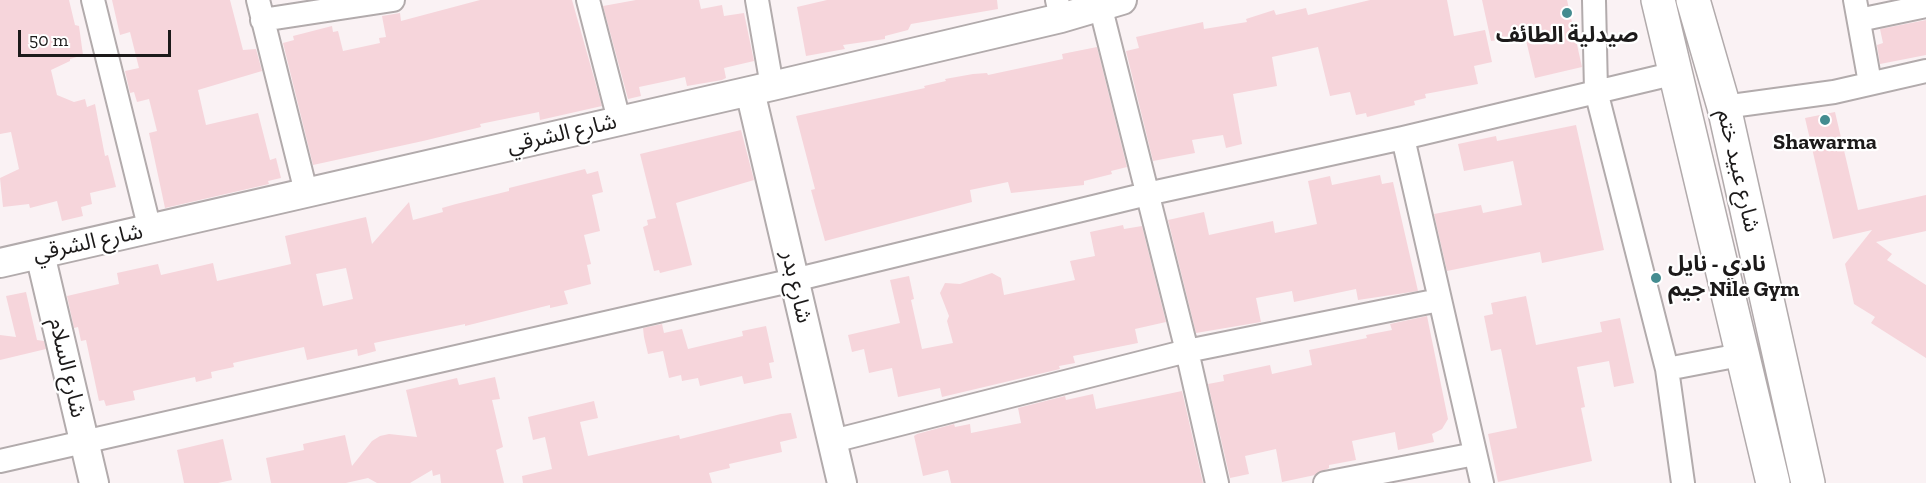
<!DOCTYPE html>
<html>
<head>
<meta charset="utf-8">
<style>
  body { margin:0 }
  #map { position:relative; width:1926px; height:483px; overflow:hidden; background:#faf2f4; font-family:"Zilla Slab",serif }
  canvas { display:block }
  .scale { position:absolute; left:18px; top:30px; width:153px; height:27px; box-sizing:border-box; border:3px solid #1c1a1a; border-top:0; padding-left:8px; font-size:18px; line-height:21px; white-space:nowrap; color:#1c1a1a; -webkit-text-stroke:4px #fff; paint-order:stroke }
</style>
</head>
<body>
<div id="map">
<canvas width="1926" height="483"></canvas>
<div class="scale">50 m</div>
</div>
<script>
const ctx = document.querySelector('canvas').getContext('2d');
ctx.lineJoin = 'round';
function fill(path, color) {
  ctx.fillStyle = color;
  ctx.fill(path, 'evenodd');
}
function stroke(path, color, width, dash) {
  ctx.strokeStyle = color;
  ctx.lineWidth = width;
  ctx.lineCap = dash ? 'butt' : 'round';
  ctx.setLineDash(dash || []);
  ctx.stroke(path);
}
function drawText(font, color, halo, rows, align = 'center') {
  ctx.font = font + ' "Zilla Slab","Noto Sans Arabic",serif';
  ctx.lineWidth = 4.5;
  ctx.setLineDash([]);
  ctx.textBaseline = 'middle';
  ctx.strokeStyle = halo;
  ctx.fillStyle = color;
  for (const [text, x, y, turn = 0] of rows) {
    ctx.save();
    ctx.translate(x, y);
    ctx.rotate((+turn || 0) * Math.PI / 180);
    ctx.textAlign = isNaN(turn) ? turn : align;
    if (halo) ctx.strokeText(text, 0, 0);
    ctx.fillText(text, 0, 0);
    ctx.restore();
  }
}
fill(new Path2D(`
  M0,0h69l6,25 4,1 4,29 -13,4v2l-19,9 6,25 17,7 11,-3 2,8 8,-3 10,52 3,-1 8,32 -26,6 2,11 -11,3 2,9 -21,5 -5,-20 -27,7 -1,-4 -26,3 -3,-29 19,-9 -8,-37 -11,2z
  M112,0h118l13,50 13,-1 6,22 -64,19 8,35 52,-12 12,47 6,-2 5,20 -13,3 1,3 -104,24 -16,-75 8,-2 -8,-32 -12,3 -3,-10 -4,1 -5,-22 14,-3 -9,-36 -10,3z
  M480,0h92l30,106 -62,14 -1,-8 -59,12 1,3 -58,14 -110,24 -30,-122 11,-3 -1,-4 39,-10 1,6 5,-1 5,20 37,-8 -1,-5 7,-1 -4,-21 18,-3 1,8z
  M636,0h63l2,9 21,-4 2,11 20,-3 10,48 -30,7 2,10 -4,2 -35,6 -2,-9 -13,3 -33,7 2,9 -13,3 -25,-93z
  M827,0h170l1,9 -87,15 -3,6 -23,6v3l-42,6 2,4 -39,7 -9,-49z
  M1370,0h77l7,36 31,-6 7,32 -18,4 4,18 -53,10 1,4 -12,3 1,4 -48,12 -1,-4 -10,2 -6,-23 -20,4 -12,-49 -46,10 5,29 -44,8 9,50 -16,4 -3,-13 -31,5 3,13 -42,8 -27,-110 13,-3 -3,-11 67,-15 1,7 43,-7 -1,-3 28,-9 2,5 30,-7 2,7z
  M1482,0h85l15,67 -47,11 -10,-42 -34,5z
  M1926,20v35l-46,9 -3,-19 6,-2 -3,-14z
  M1097,47l30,120 -16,4 1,3 -28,7v4l-73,8 -3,-11 -38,8 2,12 -147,39 -14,-51 4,-1 -19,-73 129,-28 -1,-2 22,-5 -1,-2 28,-5 14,-1 1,2 75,-16 -1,-5z
  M1835,112l23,98 68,-15v36l-50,11 16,12 -5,6 39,25v73l-55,-35 4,-6 -21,-13 -9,-40 27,-34 -39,9 -28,-121z
  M1576,125l28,125 -62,13 -2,-11 -93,19 -13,-57 47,-9 2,8 39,-8 -9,-44 -49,10 -6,-27 38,-8 1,5z
  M741,130l13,50 -78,23 16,62 -32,8 -1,-3 -5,1 -11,-44 5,-2 -1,-5 9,-2 -16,-64z
  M585,169l2,5 11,-3 5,21 -11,3 8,36 -16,4 7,29 -4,1 4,19 -27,7 4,13 -18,4v-3l-85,21v-2l-91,19 2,8 -18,5 -1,-7 -50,11 -3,-13 -71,16 1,4 -23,5 1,6 -16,4 -1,-5 -62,14 2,9 -29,6 -2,-6 -5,1 -13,-61 -5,1 -3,-14 -4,1 -7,-32 52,-12 -2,-11 41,-9 3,11 52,-12 4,18 74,-17 -6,-28 81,-19 6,27 37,-42 4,18 30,-8 -1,-4 14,-4 53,-13v-3zM346,268l7,31 -30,7 -7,-32z
  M1380,175l2,9 11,-2 25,109 -60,9 -2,-11 -62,13 -2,-11 -36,7 5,24 -65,11 -28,-113 36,-8 5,23 64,-14 2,12 42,-9 -9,-43 22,-5 2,9z
  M1123,225l1,4 18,-3 24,96 -31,7 3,14 -65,13 2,7 -16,3 1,3 -118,28 -2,-9 -42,9 -6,-29 -23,5 -5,-24 -12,3 -4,-17 52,-12 -10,-43 19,-4 5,23 -3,1 11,49 31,-6 -6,-22 2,-5 -9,-23 5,-10 15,1 32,-11 9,5 3,17 71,-15 -5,-19 25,-5 -5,-24z
  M26,292l11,48 7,1 2,8 -46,11v-25l16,2 -10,-41z
  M1526,296l10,49 66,-13 -2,-10 20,-4 14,65 -20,4 -5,-26 -32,6 8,40 -4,1 11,53 -94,21 -10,-48 29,-6 -16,-79 -10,2 -7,-35 9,-2 -2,-11z
  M1427,316l21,103 -6,10 -10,5 2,8 -36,8 -3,-18 -43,9 4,19 -27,5v3l-14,7 -33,7 -6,-33 -31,7 4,18 -19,4 -22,-94 16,-3 -1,-6 47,-10 2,9 40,-9 -3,-15 58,-12 -1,-3 26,-5 -2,-6z
  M662,324l2,9 18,-4 6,20 55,-13 -1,-5 24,-5 8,36 -5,1 3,15 -28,6 -2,-8 -42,10 -2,-8 -16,3 -1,-6 -12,3 -6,-27 -15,3 -4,-17 -1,-9z
  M495,377l5,22 -8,1 11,47 -7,3 8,33h-63l-1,-9 -7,2 -1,-6 -22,13h-33l-9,-5 -22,5h-75l-5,-25 38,-8 -1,-6 42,-9 7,31 20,-25 8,-5 9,-2 28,3 -11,-47 51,-12 2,7z
  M1182,391l21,92h-252l-3,-13 -25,6 -9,-40 3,-2 37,-10 1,3 15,-3 1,9 50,-10 -3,-15 47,-12 1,4 27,-6 3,15z
  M594,401l4,17 -18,4 8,34 91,-21 1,4 101,-25 10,-1 6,25 -17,4 2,10 -53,12 1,4 -21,5 3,10h-189l-1,-7 30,-7 -7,-32 -12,3 -5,-23z
  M223,439l9,41 -14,3h-34l-7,-33z`), '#f6d5db');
const minor = new Path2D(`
  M93,0l57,230
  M258,0l48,192
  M588,0l31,120
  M757,0l15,86
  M1057,0l4,18
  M1594,0l2,91 71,278 16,114
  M1855,0l15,83
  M1100,5l87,346 30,132
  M262,20l131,-20
  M1859,20l67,-14
  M1724,107l110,-15 92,-21
  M1403,138l79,345
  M1667,369l73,-14
  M833,441l354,-90 252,-51
  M0,461l794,-181 353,-86 256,-56 273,-65
  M1325,483l150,-29`);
const tertiary = new Path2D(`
  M750,91l92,392
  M40,254l54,229
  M0,263l772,-177 289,-68 61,-18`);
const primary = new Path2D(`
  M1658,0l115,483
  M1693,0l31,107 84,376`);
stroke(minor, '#b2abac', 26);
stroke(tertiary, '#b2abac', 32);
stroke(primary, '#b2abac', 36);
stroke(minor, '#fff', 22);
stroke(tertiary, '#fff', 28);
stroke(primary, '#fff', 33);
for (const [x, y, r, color] of [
  [1567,13,6,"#448c90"],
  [1825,120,6,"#448c90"],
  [1656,278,6,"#448c90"]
]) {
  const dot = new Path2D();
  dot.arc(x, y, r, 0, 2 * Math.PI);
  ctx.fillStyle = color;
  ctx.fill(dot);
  stroke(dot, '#fff', 2);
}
drawText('bold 22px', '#1c1a1a', '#fff', [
  ["صيدلية الطائف",1567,36],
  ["Shawarma",1825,143],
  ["نادي - نايل",1668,265,"left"],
  ["جيم Nile Gym",1668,290,"left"]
]);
drawText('22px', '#1c1a1a', '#fff', [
  ["شارع الشرقي",562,134,-13],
  ["شارع عبيد ختم",1738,171,77],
  ["شارع الشرقي",88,243,-12],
  ["شارع بدر",796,287,77],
  ["شارع السلام",67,368,77]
]);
</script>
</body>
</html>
